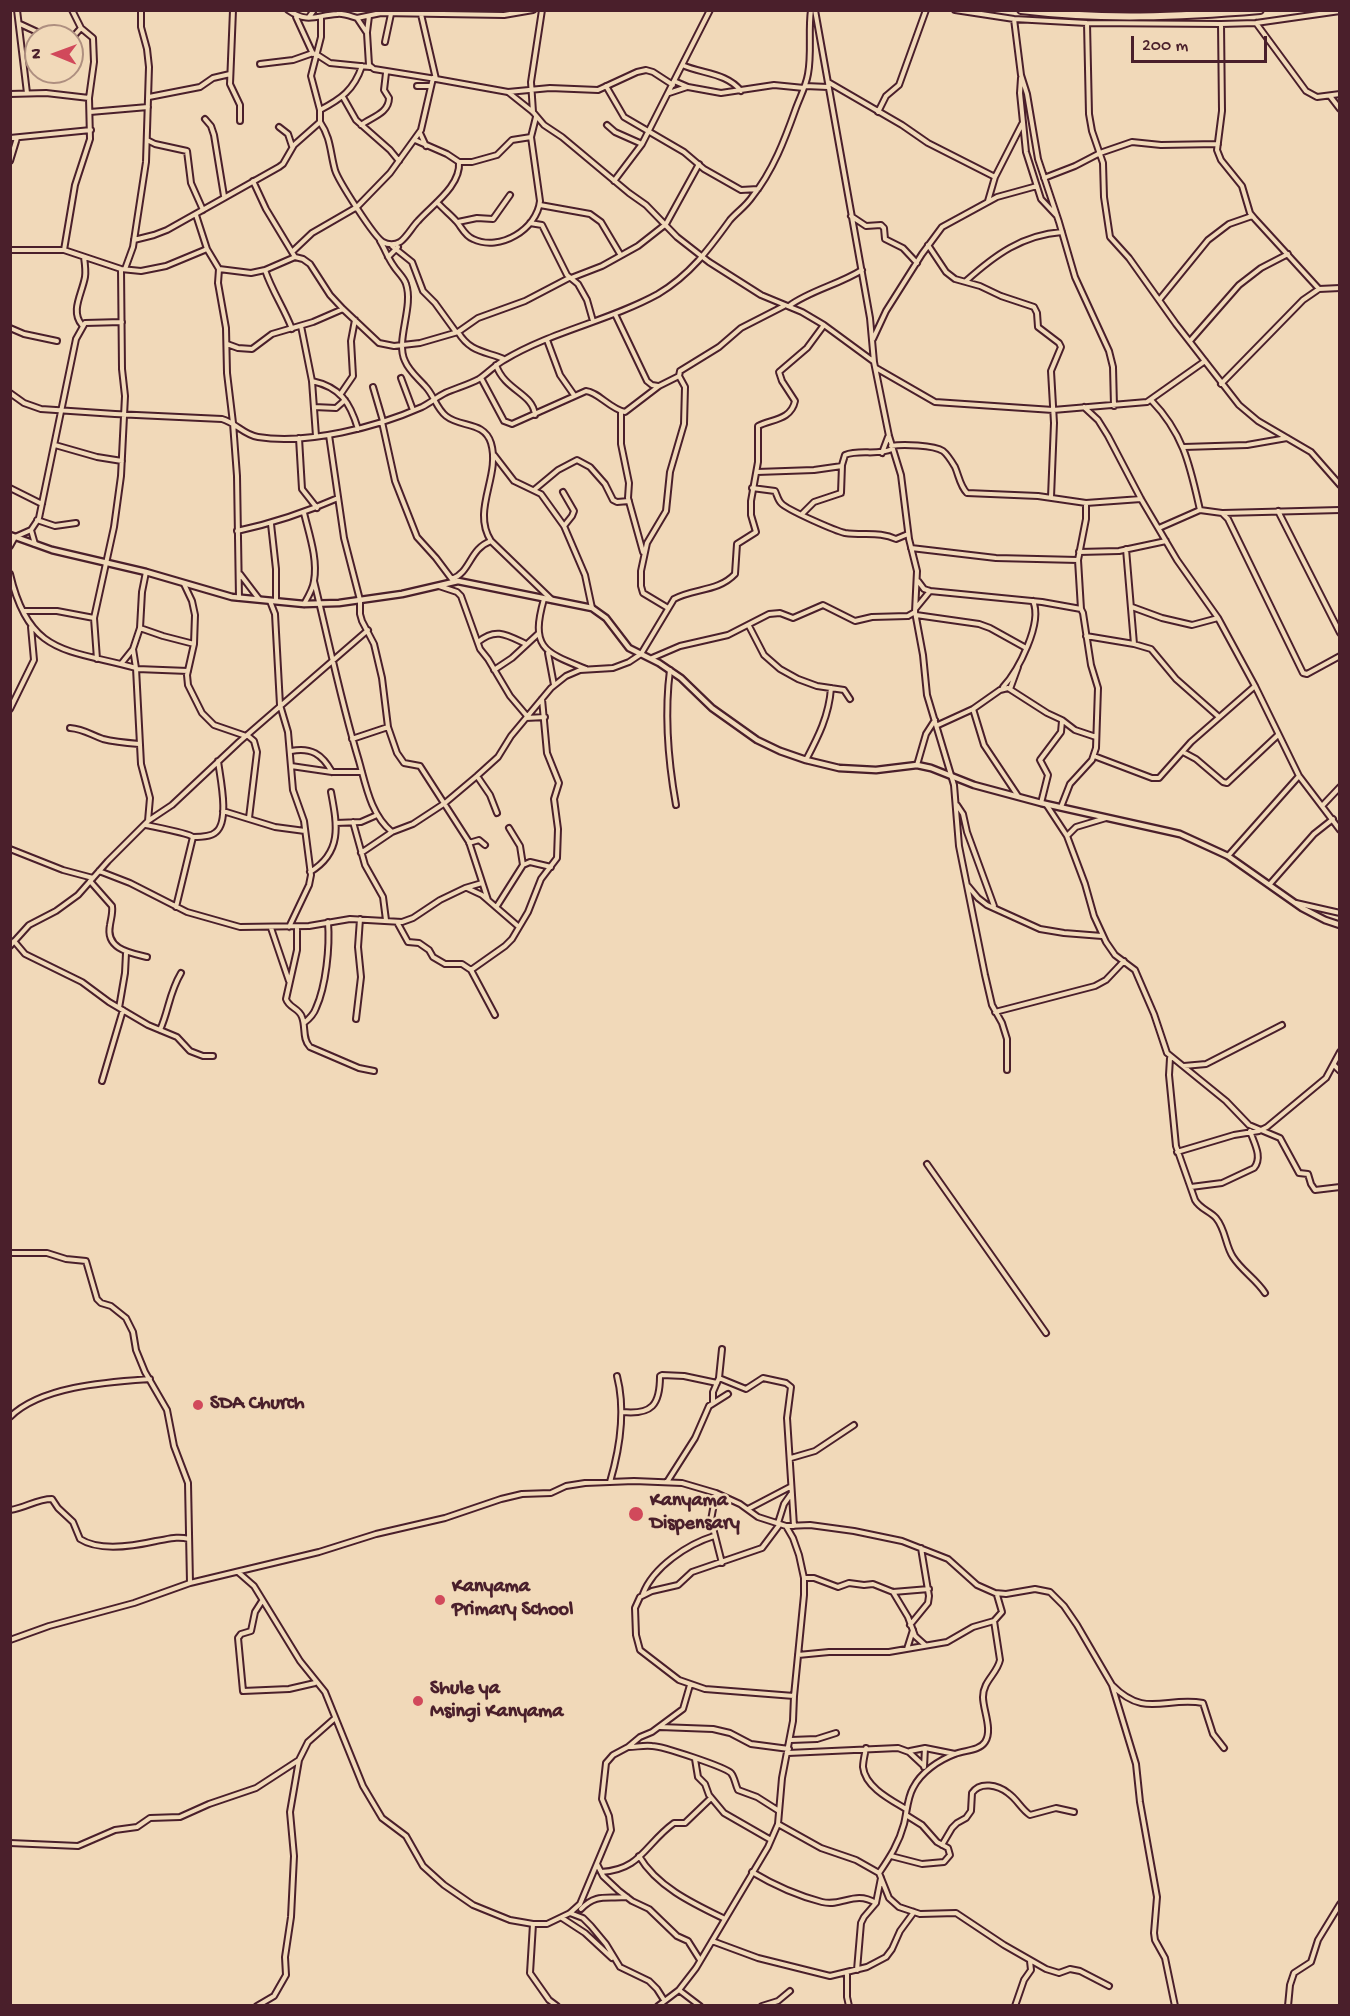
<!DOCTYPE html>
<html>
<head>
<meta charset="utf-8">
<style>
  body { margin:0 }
  #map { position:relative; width:1350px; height:2016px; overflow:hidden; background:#f1d9b9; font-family:"Gochi Hand",sans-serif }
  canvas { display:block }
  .frame { position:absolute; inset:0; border:12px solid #4a1f2b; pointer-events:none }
  .north { position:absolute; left:24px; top:24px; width:60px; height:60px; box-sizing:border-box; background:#f1d9b9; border:2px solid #ae8f80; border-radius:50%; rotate:271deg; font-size:16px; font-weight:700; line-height:24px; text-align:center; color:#4a1f2b }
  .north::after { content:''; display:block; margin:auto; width:21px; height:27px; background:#d1495b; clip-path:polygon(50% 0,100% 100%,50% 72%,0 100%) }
  .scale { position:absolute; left:1131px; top:36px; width:136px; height:27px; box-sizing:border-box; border:3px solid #4a1f2b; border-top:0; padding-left:8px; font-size:18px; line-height:21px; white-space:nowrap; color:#4a1f2b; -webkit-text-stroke:4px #f1d9b9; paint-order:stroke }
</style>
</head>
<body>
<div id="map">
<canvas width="1350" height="2016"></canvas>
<div class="frame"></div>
<div class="north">N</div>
<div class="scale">200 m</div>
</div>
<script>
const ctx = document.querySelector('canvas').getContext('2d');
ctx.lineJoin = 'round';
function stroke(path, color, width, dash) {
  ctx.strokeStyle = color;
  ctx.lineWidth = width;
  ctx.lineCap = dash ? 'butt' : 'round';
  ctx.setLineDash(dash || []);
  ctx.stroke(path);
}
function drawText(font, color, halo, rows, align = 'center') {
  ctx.font = font + ' "Gochi Hand",sans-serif';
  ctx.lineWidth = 5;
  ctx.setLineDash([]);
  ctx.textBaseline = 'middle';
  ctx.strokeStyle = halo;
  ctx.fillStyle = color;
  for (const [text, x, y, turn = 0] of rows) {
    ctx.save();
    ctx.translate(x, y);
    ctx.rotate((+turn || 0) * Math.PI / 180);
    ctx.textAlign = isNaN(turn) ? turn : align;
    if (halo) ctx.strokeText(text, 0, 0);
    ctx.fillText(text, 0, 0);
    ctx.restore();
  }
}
const minor = new Path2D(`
  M17,10l10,83
  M233,10l-3,74 10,21v16
  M288,10c20,14 29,5 49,4 6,-1 13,2 20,4l10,15 2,32 5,4 62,10 72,13 25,20 11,13 18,12 67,56 17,12 31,32 32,25 52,33 41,17 22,13 49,36
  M420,10l16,69
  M815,10l55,308 4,44 15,74 12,39 8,64 8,32 -2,41 8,43 4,40 27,90 5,61 26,129 7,30 10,18 5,16v31
  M955,10l59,9 73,4 134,1 35,-1 84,-12
  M1114,10h33
  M296,17l17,37
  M309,17l5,-7
  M357,18l24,-5 123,2 29,-5
  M1014,19l7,56 6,19 11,65 21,63 16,55 34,74 4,16 1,39
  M1087,23l2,91 3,17 11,32 1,34 6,40 19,21 47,66 63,81 19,16 53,31 29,33
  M1256,23l50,68 11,6 23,-3
  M20,24l26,12
  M1221,24l1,87 -5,39 4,10 21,26 8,27 5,6 64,70
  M367,32l2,-16
  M72,38l9,-10
  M385,42l6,-28
  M316,54l14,9 40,4
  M260,64l33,-4 20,-7
  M682,65c21,9 45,8 59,26
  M1021,78l-1,15 6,59 15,47 15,16
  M674,81l14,6 33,6 53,-8 30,3
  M828,82l74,43 26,18 67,34
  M417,86h14
  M606,86l18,31 60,35 20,17 37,21 17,-1
  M805,86l23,1
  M508,92l42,-4 48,2 39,-18 9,-2 7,2 20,13
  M669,93l18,-6
  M10,94l36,-1 43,5
  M1330,96l10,13
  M149,97l51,-10 13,-9 17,-4
  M343,97l13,23 34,30 9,11
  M320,110c21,-11 34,-20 42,-44
  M90,112l58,-5
  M533,112l-2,-30 11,-72
  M878,112l8,-16 13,-11 27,-75
  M205,119l6,7 3,9 10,61
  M320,122c11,16 10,30 15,48 3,10 39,67 48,72 5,3 12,3 17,0 7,-5 12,-15 18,-21 14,-16 43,-35 41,-59l-12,-8 -32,-14
  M361,125c11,-8 28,-12 28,-27l-5,-8 2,-17
  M607,125l8,7 27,12
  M279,127l9,7 4,12
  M420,133l6,13
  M10,138l81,-8
  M147,140l8,4 32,7 4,32 12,27
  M10,161l7,-23
  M459,162h13l25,-7 15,-15 19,-3
  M1044,178l31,-12 25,-13 32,-11 29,3 57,-1
  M253,181l13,28 29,48
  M614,181l28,-37 68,-134
  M988,201l7,-24 27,-53
  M437,202c6,7 14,13 20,20 5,6 8,14 16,17 27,13 64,-10 67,-38l-9,-64 5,-20
  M540,205l50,9 11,8 19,32
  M196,215l11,34 12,20 32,4 14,-3 30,-13 8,2 7,5 20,31 13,14 36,34 15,3 26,-3 38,-11 20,-14 47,-17 44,-23
  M851,216l15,10 15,-1 3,3 1,11 18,9 14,15
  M458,222l19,-4 16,1 17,-24
  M530,223l12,2 25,50 11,9 9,16 6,21
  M134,240l20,-5 13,-5 112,-63 4,-3 11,-19 26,-23v-12l-9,-34 10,-39v-19
  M380,241c5,8 8,17 13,24 4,7 11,12 13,19 8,23 -11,57 -1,77 4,10 13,17 20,25 9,9 11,22 21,30 15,12 38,5 45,27 10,33 -20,67 0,98l61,59
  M928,245l18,27 9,7 25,7 21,10 33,11 3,6 1,14 21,16 2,4 -10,24 3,52 -3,74
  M392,246l20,16 11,29 12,12 21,29
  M10,250h54l57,19 20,2 25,-5 41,-17
  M64,250l11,-65 15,-46 -1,-41 5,-36 -1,-24 -12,-10 -9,-18
  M292,252l20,-19 45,-26 33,-34 31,-43 12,-52
  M388,257l10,-10
  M125,269l8,-22 13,-85 3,-95 -2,-18 -6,-22v-17
  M219,269l-1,14 8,45 1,45 6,50 4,53 2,122
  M265,270c7,21 19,38 27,59
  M571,278l31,-12 36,-20 28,-22 33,-60
  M966,281c29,-26 56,-46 96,-49
  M1160,299l48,-59 21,-16 23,-8
  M789,306c22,-16 49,-21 73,-36
  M615,314l32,67 5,4 6,1
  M82,325c-12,-14 0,-31 3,-48 1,-6 0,-13 -1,-20
  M301,326l11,55 4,55
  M10,328l14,6 33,7
  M458,332c12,20 26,19 46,27
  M873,339l13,-28 36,-57 20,-27 55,-30 40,-11
  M547,340l13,35 14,20
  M1190,341l49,-56 22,-17 27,-14
  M227,344l11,4 14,1 20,-15 41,-12 30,-13
  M496,365c9,26 37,28 39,50
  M876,368l59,34 118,8 94,-8 58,-41
  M401,378l12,32
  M481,378l23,43 8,3 74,-33c12,1 24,18 39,21l34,-26 20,-10
  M312,381c28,6 38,21 46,48
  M1221,384l82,-84 16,-11 21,-1
  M373,387l10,34
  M10,393l14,10 17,6 74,5 107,5c14,4 22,16 36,18 49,8 119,-10 164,-30 8,-4 15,-10 23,-14 11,-5 23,-8 34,-14 9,-6 16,-14 25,-19 48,-29 105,-39 154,-66 32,-19 51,-45 72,-74 7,-8 16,-14 22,-23 21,-26 33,-58 44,-89 4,-11 10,-22 12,-34 4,-21 0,-43 3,-64
  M340,395l13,-19 -2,-35 4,-21
  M1151,400c33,34 39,66 49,110
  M314,407l22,1 9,-8
  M1084,407l14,13 10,16 33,63 36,61 41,58 37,68 44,90 41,54
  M621,412v32l8,39 -1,15 15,54
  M382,422l13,59 22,56 19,21 18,24
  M329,435l15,103 16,62v14l2,7 12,23 8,34 6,49 9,26 7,10 16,3 49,76 19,58
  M299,438l3,51 15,19
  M55,445l42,12 25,4
  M891,446c11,-2 43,-1 52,5 5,4 9,11 12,16 4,9 5,19 12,26l71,3 48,7 55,-4
  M1184,447l63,-2 40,-7
  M882,453l6,-16
  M494,455l20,26 27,13 23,32 21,49 7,33
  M757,472l57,-2 28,-4
  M10,488l32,16
  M752,488l23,3c2,4 3,9 6,12 6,7 55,28 64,30 18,3 35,-2 51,6l12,-5
  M534,490l24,-20 19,-10 13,7 15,17 8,16 4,2 12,-1
  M563,492l11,19 -2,5 -8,10
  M1278,511l62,122
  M304,513c5,21 14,46 10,68 -1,8 -6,16 -10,23
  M1223,513l117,-3
  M802,514l12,-12 27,-9 1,-28 3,-10c15,-6 32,1 47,-6
  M37,520l18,6 21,-3
  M271,524l5,45v32
  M1159,528l41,-18 22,3 6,6 75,154 4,1 33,-18
  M31,530l4,14
  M237,531c37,-8 67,-18 101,-33
  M10,546l5,-9 16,-7 8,-12 37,-179 9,-16 37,-1
  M911,548l85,10 82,2
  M1126,549l8,95
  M1079,552l40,-1 47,-10
  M10,574c19,82 57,75 126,94
  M240,574l19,25
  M452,579c19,-7 17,-30 39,-38
  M314,581c15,61 27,121 45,180 7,25 12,54 33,71
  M918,581l6,8 6,2 112,11 39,7 2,4 8,52 7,23 -2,60 -4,12 -22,24 -9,23
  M184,584l8,17 3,14 -1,29 -7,31 1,10 14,28 12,12 32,11
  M439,586l18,6 4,4 19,53 8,10 22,37 17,20
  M544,599c-14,49 0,53 42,70
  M270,601l5,13 5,91 8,27 5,58 11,31 7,54 -2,10 -20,42
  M1132,607l30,11 30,7 26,-7
  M668,608l-25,-15 -2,-7v-15l6,-28 19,-32 4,-39 14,-48 1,-37 -6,-11 1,-5 39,-24 22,-19 43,-22
  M916,608l14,-17
  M1081,609l-3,-49 8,-41v-16
  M24,611h33l37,7
  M916,615l63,9 11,4 36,20
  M749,626l15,29 16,14 18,10 19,7 27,4 6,9
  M140,628l23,8 31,8
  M1086,636l48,8 17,5 25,30 43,38
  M478,642c18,-15 29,-7 48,2
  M548,653l6,32
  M652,658l28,-12 48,-11 41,-21 11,-1 13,5 30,-13 32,16 17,-4 36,-1 7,-4
  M97,659l-3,-41 20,-91 7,-51 4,-80 -3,-27 -1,-100
  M121,664l12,-15
  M137,669l51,2
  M494,670l18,-12 27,-25
  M670,670c-6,46 -2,90 6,135
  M1003,687c15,-16 40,-64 30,-86
  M1010,689l8,-22
  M10,709l24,-49 -3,-33
  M973,709l11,36 34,51
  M526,718l19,-1
  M938,725l35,-16 27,-19 8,-2 39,25 15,7 13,10 21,7
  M70,728c14,1 21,7 33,11 12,3 24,4 36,5
  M247,735l7,6 3,11 -8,66
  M352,739l36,-12
  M291,751c20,-4 31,3 41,21
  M1183,752l13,7 27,23 4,1 51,-48
  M1094,756l58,22h7l32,-36 64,-56
  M806,760c12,-23 23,-44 25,-72
  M917,765l9,-31 9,-14
  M291,766l41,6h30
  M477,776l13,19 7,18
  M1041,803l7,-28 -8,-15 21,-28 1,-11
  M1046,804l21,32 18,48 9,32 12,26 9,13 20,15 3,7 16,37 13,39 59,48 23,24 31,13 19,35 9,1 3,10 4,6 25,-3
  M957,805l6,9 4,18 27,74
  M1322,806l18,-19
  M223,811l52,16 30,4
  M148,821l24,-16 67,-63 129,-112
  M353,822l12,43 18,32 3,23
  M336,823l25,-1 16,-7
  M146,825c9,2 42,8 47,12l-17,70
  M1067,836l9,-9 30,-9
  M193,837c7,0 18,0 23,-5 14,-11 4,-55 2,-71
  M469,843l10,-3 6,5
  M10,849l53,21 30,8
  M361,853l31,-21 21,-8 32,-21 32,-27 21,-19 13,-21 40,-48 15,-12 14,-6 33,-2 16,-6 12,-8 33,-55c20,-11 44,-7 61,-25l2,-30 19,-12 -5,-17v-14l7,-39v-36c14,-7 33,-6 37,-25l-13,-20 -3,-9 28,-24 17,-23
  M1228,856l71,-80
  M523,865l7,-3 21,5
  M99,871l31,12 57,29 53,15 69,-1 41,-7 52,3 11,-4 27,-18 25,-12 17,-5
  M310,872c33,-20 27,-48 21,-80
  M90,881l22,25c1,7 -1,12 -2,19 -5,24 20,28 37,32
  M1270,884l44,-50 19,-15
  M968,886l10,12 9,7 53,24 24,4 38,3
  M467,888l15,7 37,32
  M1296,903l44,10
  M497,906l26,-41 -3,-19 -11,-18
  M397,922l11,20 11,1 10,7 4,7 12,7h17l9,6 24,45
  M297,927v23l-11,49c3,9 13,9 16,18 4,10 0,22 8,30l49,21 15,3
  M271,928l18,53
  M14,941l11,13 57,28 27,20 39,23 29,12 13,14 13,5h10
  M10,946l19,-21 27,-14 22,-16 30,-34 40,-40 2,-23 -9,-34 -5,-96 -3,-19 7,-21 2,-36 4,-20
  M471,970l34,-24 7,-7 16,-27 13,-33 16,-21 1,-29 -4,-30 5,-16 -12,-30 -5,-54
  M119,1008l6,-35 1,-20
  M995,1012l100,-26 11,-6 18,-19
  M356,1019l5,-42 -3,-30 2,-28
  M304,1023c5,-4 10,-9 12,-15 10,-22 14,-61 12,-86
  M160,1030c9,-20 9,-37 21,-57
  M1170,1058l-1,17 7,71 19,54c5,9 15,11 21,18 10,12 9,27 17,39 9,14 23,22 32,36
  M1334,1065l6,6
  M1184,1066l22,-2 76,-39
  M102,1081l21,-71
  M1177,1152l57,-17 25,-4 8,-4 59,-49 14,-26
  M927,1164l119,169
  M1191,1187l31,-4 32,-15c9,-11 0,-25 -4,-37
  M10,1253h37l19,6 20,2 11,38 4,4 10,3 15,12 7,14 3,18 9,22 22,38 7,36 14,37 2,100
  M719,1378l27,11 17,-11 23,5 5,4 -4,31 7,108
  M713,1402v-10l6,-14 3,-29
  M622,1412c30,3 38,-7 38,-36l2,-1 22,1 33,7
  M10,1417c31,-31 98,-35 140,-38
  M791,1458l24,-7 39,-26
  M610,1482c10,-34 16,-71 7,-106
  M667,1482l28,-44 14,-32 19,-12
  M716,1493l-5,27 11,43
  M748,1509l42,-22
  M10,1510c16,-2 26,-11 42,-11l6,9 15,14 7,17c20,13 54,7 76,2 13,-2 21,-5 33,-2
  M778,1523l6,-19 7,-10
  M780,1524l-18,24 -70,24 -14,13 -26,6 -12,6 -5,11 1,27 4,15 39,30 26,9 89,7
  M787,1526l23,-1 44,6 48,10 46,18 29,26 18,8 11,1 29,-5 15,3 14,14 13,19 35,60c33,34 54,11 91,18l10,31 11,14
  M238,1572l16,14 46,75 25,31 38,94 19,32 24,18 17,30 21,19 29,20 37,15 23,4h14l23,-11 10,-9 31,-74 -2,-14 -7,-17 4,-36 7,-8 15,-8 12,-10 12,-5 31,-23 7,-24
  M804,1578h10l24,9 11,-4 15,2 9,-1 20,8 36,-3
  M893,1592l15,25 7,19 10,9
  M643,1594c10,-27 45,-50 71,-58
  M262,1601l-7,11 -4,19 -10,3 -3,4 5,53 46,-2 26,-6
  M910,1625l18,-22 1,-7 -8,-48
  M10,1640l39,-14 85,-23 56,-20 129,-31 57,-18 69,-16 56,-19 21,-5 29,-1 15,-7 19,-3 49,-2 48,2 34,10 24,11 18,13 28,9 7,12 6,17 5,23v17l-10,101 -1,25 -11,57 -4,46 -10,23 -72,121 -17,22 -21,16
  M907,1649l6,-19
  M798,1655l31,-3h60l58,-10 26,-15 21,-6 8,-9 -5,-17
  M1112,1685l24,79 4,38 17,95 -3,36 1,7 10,18 10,48
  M660,1727l53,2 17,4 21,11 38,5
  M791,1740l26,-1 19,-6
  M629,1747c7,0 15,-2 23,-1 10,0 73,21 79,27 4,5 4,11 7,17l19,7 22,14
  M866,1748c-1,6 -3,13 -3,19 2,20 28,33 43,42
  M910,1751l15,-3 30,6
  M788,1753l110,-5 11,4 15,14
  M695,1759l3,18 7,7 4,11 15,18 47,27
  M924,1767l1,-19
  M778,1824l43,24 35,12 23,13 10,25 10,9 21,7 36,-1 48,32 42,24 13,4 11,-4 10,2 29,15
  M10,1843l68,3 37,-16 22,-3 13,-9 30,-1 29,-13 47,-16 43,-28
  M942,1845l10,-17 5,-5 9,-5 5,-7 1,-18c8,-12 26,-8 36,0 9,6 13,16 22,22l26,-7 18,4
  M639,1856c18,31 55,48 86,63
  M891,1856l31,8 22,-2 6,-7 -2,-7 -11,-6 -15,-17 -16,-10
  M597,1864l6,12 16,15 13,10 17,8 28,27 11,5 12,19
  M601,1872c40,-2 44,-28 73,-49h11l26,-25
  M752,1872c20,12 47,24 70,30 21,5 32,-12 54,1
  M879,1873c11,-16 20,-30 25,-49 3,-12 3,-25 9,-36 8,-16 26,-28 42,-34 10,-4 24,-3 30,-12 8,-12 -2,-32 -2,-45 0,-16 14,-23 17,-37l-6,-39
  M581,1909c15,-16 26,-10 46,-12
  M570,1913l13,5 8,8 15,18 14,23 29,14 8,8 7,11
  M562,1918l23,15 27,25
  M533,1924l-3,49 19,27 8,6
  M712,1941l46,17 72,18 37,-9 19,-10 6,-8 8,-18 14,-19
  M857,1970l4,-47 3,-6 12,-14 5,-25
  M847,1972v25l2,9
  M679,1990l21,16
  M257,2006l17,-10 12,-21 -1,-18 6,-40 3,-61 -4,-44 9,-52 9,-18 26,-23
  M762,2006l16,-5 12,-10
  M1015,2006l9,-26 7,-10 -1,-9
  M1288,2006l2,-21 4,-12 17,-11 7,-22 22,-36`);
const tertiary = new Path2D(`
  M10,535l42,15 94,22 86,25 72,7 35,-1 63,-9 56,-13 134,27 14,10 23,30 30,15 22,15 31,30 45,32 23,11 26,9 33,8 37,2 41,-5 14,3 43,17 67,18 139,31 48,22 74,52 23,12 15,5`);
const primary = new Path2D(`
  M1021,10c79,10 159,7 239,0`);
stroke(minor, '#4a1f2b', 8);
stroke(tertiary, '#4a1f2b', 9);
stroke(primary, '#4a1f2b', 10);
stroke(minor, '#f1d9b9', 4);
stroke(tertiary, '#f1d9b9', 4.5);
stroke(primary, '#f1d9b9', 6);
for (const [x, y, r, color] of [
  [198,1405,6,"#d1495b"],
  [636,1514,8,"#d1495b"],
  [440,1600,6,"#d1495b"],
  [418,1701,6,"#d1495b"]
]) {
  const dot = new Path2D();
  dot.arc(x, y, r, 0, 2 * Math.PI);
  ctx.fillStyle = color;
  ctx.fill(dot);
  stroke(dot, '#f1d9b9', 2);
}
drawText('bold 20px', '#4a1f2b', '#f1d9b9', [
  ["SDA Church",210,1405],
  ["Kanyama",650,1502],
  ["Dispensary",650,1525],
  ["Kanyama",452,1588],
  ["Primary School",452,1611],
  ["Shule ya",430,1690],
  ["Msingi Kanyama",430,1713]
], 'left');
</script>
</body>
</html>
